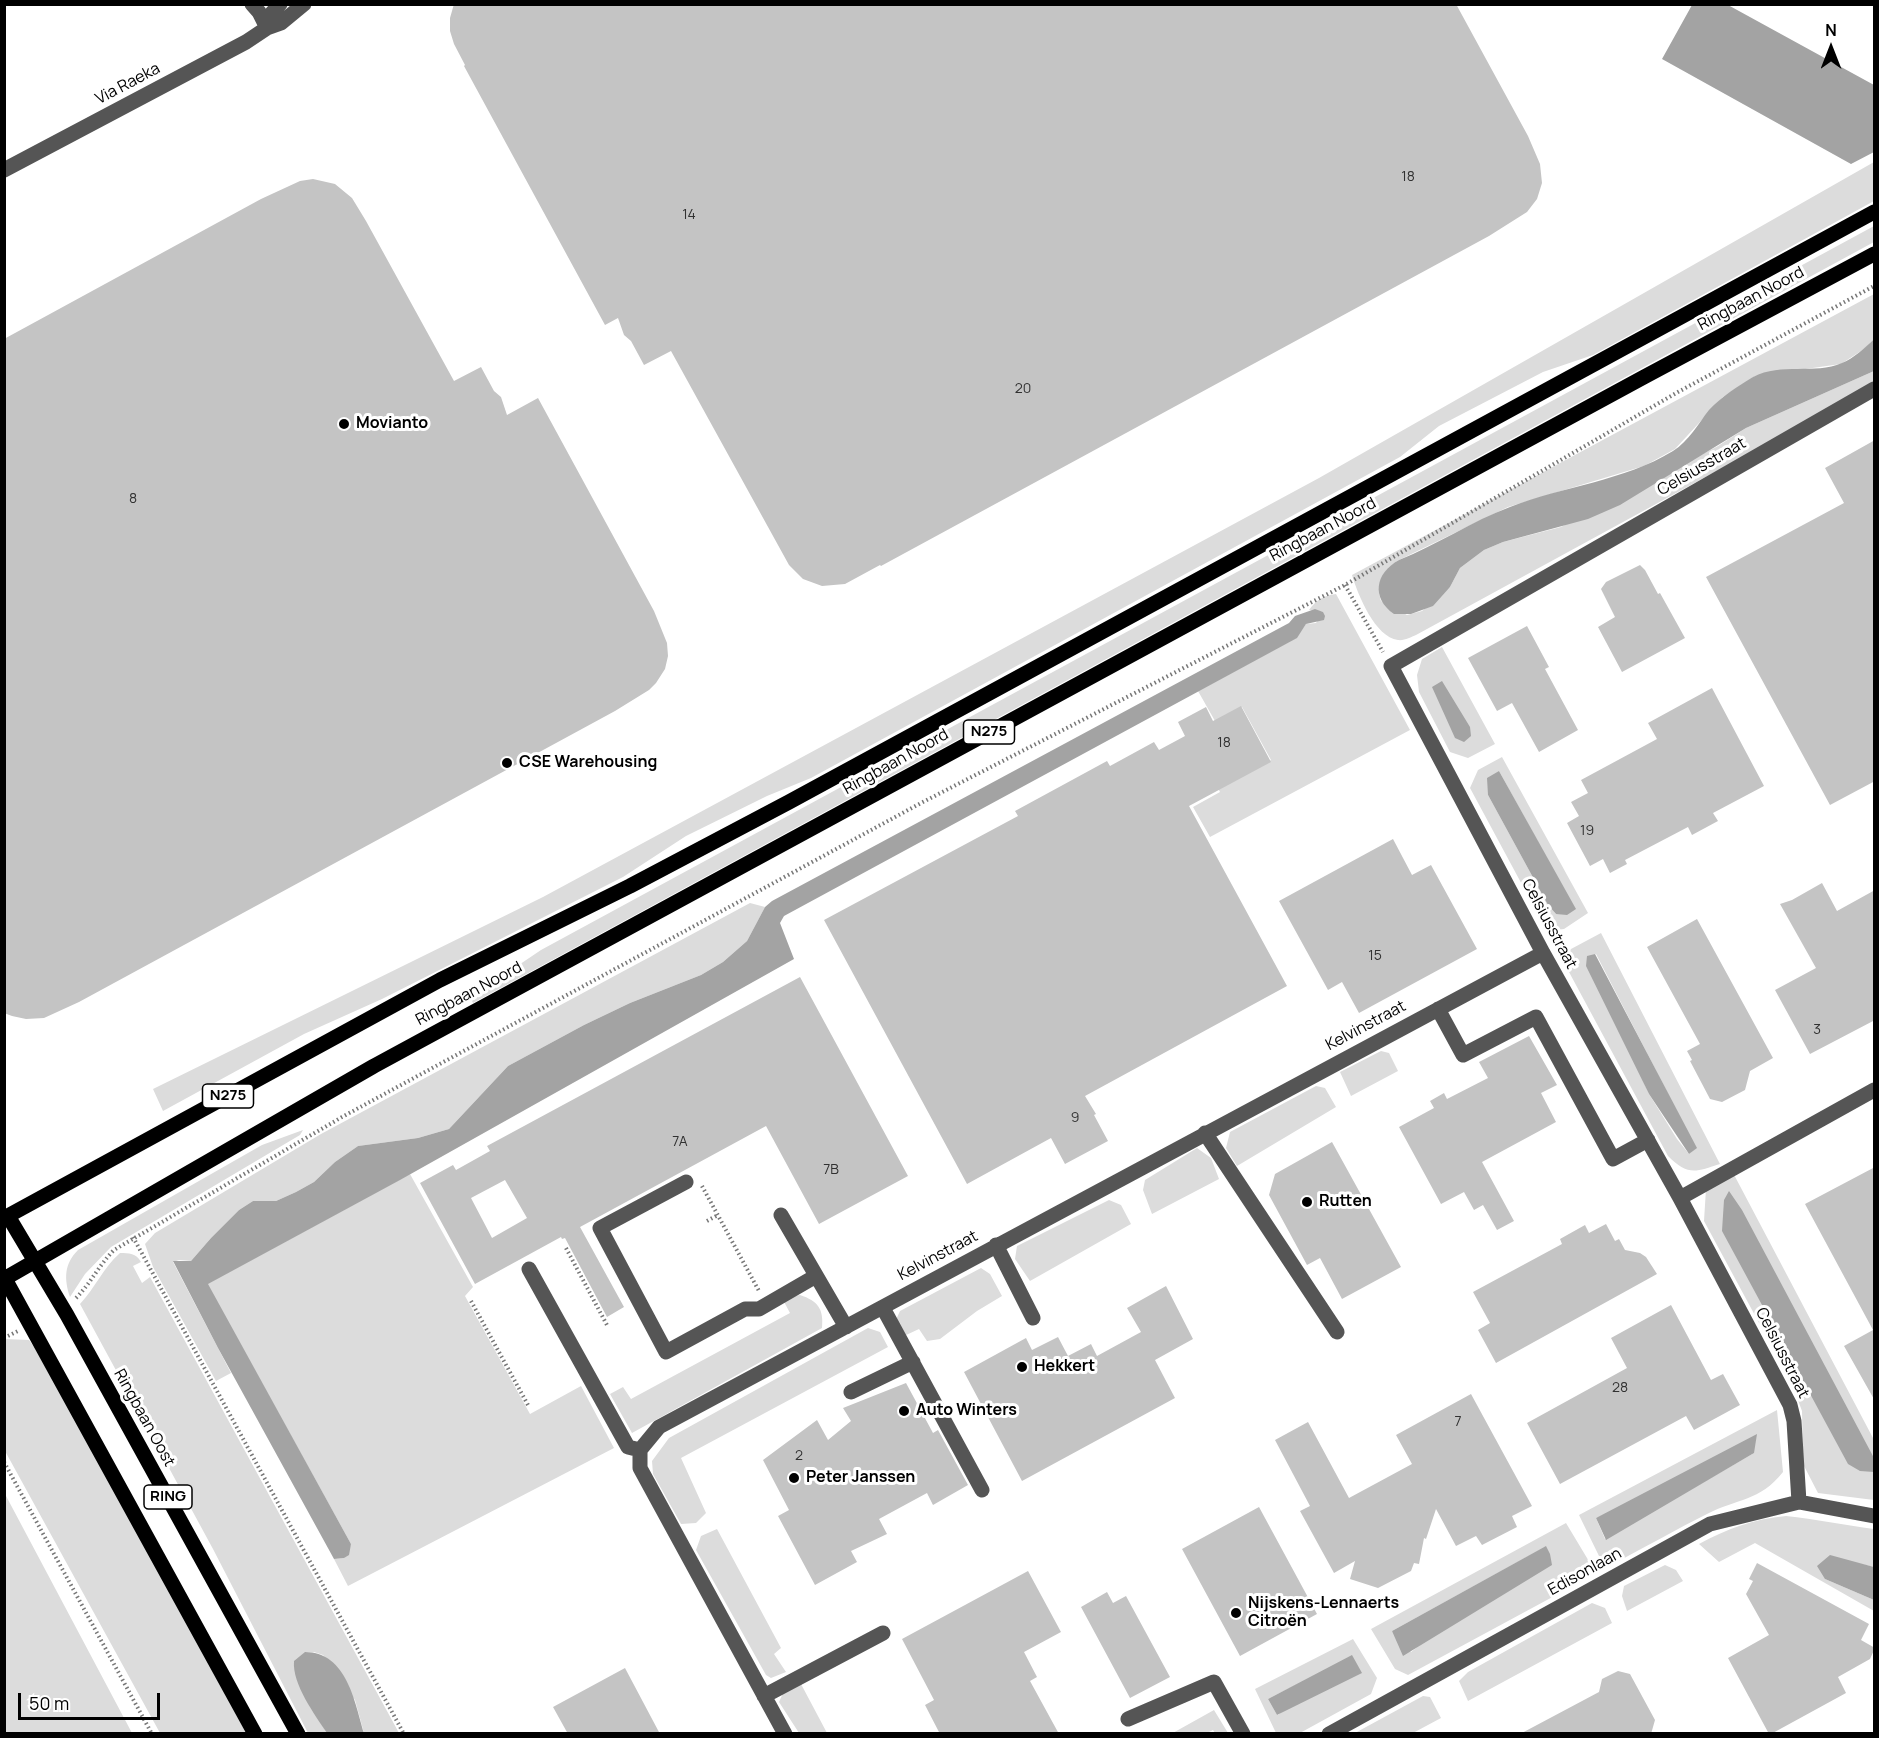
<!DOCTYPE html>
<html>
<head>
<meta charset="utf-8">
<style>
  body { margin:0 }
  #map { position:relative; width:1879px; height:1738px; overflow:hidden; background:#fff; font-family:Manrope,sans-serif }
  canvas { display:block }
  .frame { position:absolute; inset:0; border:6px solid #000; pointer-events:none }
  .north { position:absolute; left:1801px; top:18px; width:60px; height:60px; -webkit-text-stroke:4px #fff; paint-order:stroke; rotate:0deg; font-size:16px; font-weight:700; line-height:24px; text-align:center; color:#000 }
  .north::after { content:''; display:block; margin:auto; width:21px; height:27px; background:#000; clip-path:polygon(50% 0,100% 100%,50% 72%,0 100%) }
  .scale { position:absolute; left:18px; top:1693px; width:142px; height:27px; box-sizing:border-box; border:3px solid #000; border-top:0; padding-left:8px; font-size:18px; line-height:21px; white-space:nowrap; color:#000; -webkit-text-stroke:4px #fff; paint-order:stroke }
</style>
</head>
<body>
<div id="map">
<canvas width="1879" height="1738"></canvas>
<div class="frame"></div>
<div class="north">N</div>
<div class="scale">50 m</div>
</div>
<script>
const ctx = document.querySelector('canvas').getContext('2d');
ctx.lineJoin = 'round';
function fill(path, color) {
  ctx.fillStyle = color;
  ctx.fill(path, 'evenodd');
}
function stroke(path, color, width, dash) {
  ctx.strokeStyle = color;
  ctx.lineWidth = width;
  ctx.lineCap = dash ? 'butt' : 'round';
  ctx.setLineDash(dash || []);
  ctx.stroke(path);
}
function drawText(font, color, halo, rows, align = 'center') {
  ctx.font = font + ' Manrope,sans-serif';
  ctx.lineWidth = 6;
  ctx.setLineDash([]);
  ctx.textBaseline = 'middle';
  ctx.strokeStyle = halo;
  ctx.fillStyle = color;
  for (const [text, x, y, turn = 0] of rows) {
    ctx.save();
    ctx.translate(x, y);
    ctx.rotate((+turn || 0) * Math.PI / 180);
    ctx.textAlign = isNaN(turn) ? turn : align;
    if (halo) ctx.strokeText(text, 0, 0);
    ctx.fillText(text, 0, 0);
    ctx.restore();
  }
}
fill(new Path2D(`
  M1874,162v39l-281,154 -50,17 -104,54 -39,31 -589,321 -44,18 -81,40 -63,41 -241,122 -78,35 -141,77 -10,-22 390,-192 776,-419z
  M1874,226v16l-1401,761 -4,-8 20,-10 52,-35z
  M1874,294v45l-10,10 -23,15 -86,12 -32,21 -48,52 -31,17 -136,41 -109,53c-16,9 -23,24 -18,41l26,14 15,-4 28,-24 10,-19 24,-18 19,-8 58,-15 157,-81 28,-18 128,-57v14l-458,250c-5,2 -12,6 -18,5 -23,-3 -40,-45 -46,-65z
  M1336,594l74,136 -200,107 -17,-30 27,-15 -9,-17h32l28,-15 -29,-53 -27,14 -17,-30 98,-53 10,-14 10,-1 7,-11 -14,-2c8,-11 14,-14 27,-16z
  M1442,647l53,97 -27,14 -18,-6 -31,-60 -2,-17 5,-16z
  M1502,757l86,156 -24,16 -17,2 -77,-143 8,-18zM1499,771l76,138 -19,5 -8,-9 -60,-110z
  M750,903l15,4 -18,34 -24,21 -22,13 -71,28 -46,22 -76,41 -59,63 -31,9 -60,8 -23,16 -21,20 -18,10 -20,9h-23l-14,9 -28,28 -20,23 -12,-1 -6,2 58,111 -15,8 -63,-114 -8,-23 10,-11 166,-99z
  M1601,933l119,231c-25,8 -32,12 -52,-8l-106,-197 9,-10zM1596,954l100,194 -7,6 -12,-15 -28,-45 -62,-137z
  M1381,1051l8,2 9,18 -47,25 -11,-24z
  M1316,1086l9,2 11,19 -99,59 -11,-18 4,-16z
  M303,1130l-3,5 -189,112 -26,27 -15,23c-6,-18 -6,-33 8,-47l184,-105z
  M1197,1148l14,10 8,21 -67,35 -9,-24 2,-10z
  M1731,1169l142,269h1l-1,34h1v28l-56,-7 -15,-29 -1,-53 -10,-27 -88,-163 2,-32z
  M410,1174l63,113 -8,9 65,118 51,-28 33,62 -266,138 -14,-27 10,-1 7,-14 -144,-260z
  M1109,1200l12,5 10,19 -101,57 -15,-22 2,-13z
  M120,1253c9,0 16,0 21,9l-8,4 9,17 8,-6 249,456h-35l-9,-33 -32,-45 -9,-3h-9l1,47 21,34h-19l-95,-184 -133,-245c15,-16 23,-36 40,-51z
  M981,1268l9,6 12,22 -25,15 -37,28 -13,2 -8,-12 -15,7 -10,-12 6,-13z
  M800,1295c18,6 24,14 22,33l-190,105 -22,-39 13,-7 8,12 159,-86 -8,-15z
  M868,1328l12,4 8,15 -207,111 25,55 -10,10 -15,1 -28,-50 -1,-13 17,-23z
  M4,1339l25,1 5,7 78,138 134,248h-86l-155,-282z
  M1777,1410l6,62c-24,30 -45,26 -76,42 -30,15 -60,32 -90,48l-18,-6 -20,-41zM1754,1453l-149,86 -9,-21z
  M5,1494l127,239h-127z
  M1786,1516c29,3 59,9 88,13v38l-17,-4 -32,16 49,21v11l-119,-68 -36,19 -20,-18c28,-15 54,-25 87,-28z
  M1566,1523l24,40 -6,17 -176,95 -13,-6 -24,-40zM1546,1547l-135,105 -19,-21 153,-84z
  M717,1529l64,119 -7,6 12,18 -15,6 -5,-3 -70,-125 5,-14z
  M1665,1565l11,5 7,11 -56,30 -5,-15 2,-10z
  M1592,1603l13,5 7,15 -144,78 -9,-20 9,-9z
  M1353,1639l24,39 -6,16 -71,39h-24l-21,-44zM1353,1656l-75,59h-1l-9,-16z
  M801,1684l26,49h-28l-20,-31 5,-11z
  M1423,1696l7,1 11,21 -28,15h-58z
  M1214,1710l14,23h-13l-2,-3 -6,3 -36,1z`), '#dcdcdc');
fill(new Path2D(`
  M1692,5h36l146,80v67l-23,12 -189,-105z
  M1874,339v32l-128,57 -126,77 -32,14 -85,23 -19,8 -24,18 -10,19 -17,19 -22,8h-17c-23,-16 -19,-41 5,-54 38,-15 73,-39 111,-53 54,-21 114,-26 163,-56 16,-10 25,-27 36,-41 12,-13 29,-24 44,-33 29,-15 61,-2 89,-14 12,-5 23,-15 32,-24z
  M1315,609l8,3 2,4 -1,4 -18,4 -9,14 -513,278 -4,7 14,36 -394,221 -192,104 143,260 -2,11 -5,3 -10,1 -116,-211 -45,-87h18l20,-23 28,-28 14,-9h23l20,-9 18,-10 21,-20 23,-16 60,-8 31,-9 59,-63 76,-41 46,-22 71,-28 22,-13 24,-21 18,-34 7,-6 517,-278 6,-7z
  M1442,681l28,46 1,9 -7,6 -9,-4 -23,-51z
  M1499,771l77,138 -9,6 -11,-1 -8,-9 -60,-110 -1,-17z
  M1595,954l102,194 -8,6 -40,-60 -63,-128 1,-10z
  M1729,1191l13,19 132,248v14l-14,-1 -12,-7 -126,-233 2,-31z
  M1757,1434l-3,19 -148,87 -10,-22z
  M1546,1546l4,8 2,11 -149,91 -11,-25z
  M1830,1555l44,12v33l-49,-21 -8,-13z
  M305,1652c42,0 50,51 59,81h-37c-12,-18 -35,-49 -33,-72z
  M1352,1655l10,18 -85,42 -9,-16z`), '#a3a3a3');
fill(new Path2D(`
  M454,4h1002l72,132 12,28 2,19 -5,16 -10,13 -38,24 -608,330 -1,-1 -35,19 -23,2 -19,-7 -14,-14 -118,-214 -27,14 -13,-24 -7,-6 -6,-17 -13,7 -141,-259 1,-1 -11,-21 -4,-13v-13z
  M313,179l22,5 17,14 14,23 88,160 27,-14 13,24 7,6 6,18 31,-17 116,213 13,32 1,13 -3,13 -9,14 -7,7 -34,21 -536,291 -35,16 -18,1 -14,-3 -8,-3v-674l257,-140 39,-18z
  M1875,440v341l-45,24 -124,-228 138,-74 -19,-35z
  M1640,565l5,5 13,24 2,-1 25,45 -63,34 -24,-45 17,-10 -14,-28 5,-7z
  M1527,626l22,41 -4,2 33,61 -39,22 -27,-49 -15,8 -29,-53z
  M1712,688l52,98 -51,27 5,8 -26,14 -4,-8 -63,33 2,4 -17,9 -7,-14 -13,7 -23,-43 12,-7 -8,-14 17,-9 -7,-13 76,-41 -9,-16z
  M1241,706l30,56 -82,44 98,180 -202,110 11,18 -2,1 14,26 -43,23 -14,-26 -84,46 -143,-264 194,-104 -3,-5 92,-50 3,5 44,-24 5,8 26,-14 -7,-14 28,-15 7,14z
  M1393,839l19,36 19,-10 46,84 -118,64 -17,-31 -14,8 -49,-89z
  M1822,883l15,28 38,-21v130l-65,34 -35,-64 41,-22 -36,-64 12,-4z
  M1697,919l76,139 -23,13 -5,19 -23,12 -12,-3 -20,-38 2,-1 -5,-9 13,-7 -53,-97z
  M800,977l108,199 -89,48 -53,-98 -186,101 44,80 -17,10 -42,-79 -3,1 -1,-2 -86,47 -55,-101 33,-18 3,5 34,-19 -3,-5zM505,1180l22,38 -35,20 -21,-40z
  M1529,1036l28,49 -16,8 15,29 -74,40 32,59 -17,9 -14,-25 -9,5 -10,-18 -23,12 -42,-77 35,-19 -4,-7 14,-8 3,6 41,-21 -9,-16z
  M1332,1142l69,125 -59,32 -22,-41 -13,7 -38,-70 6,-21z
  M1875,1167v234l-31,-55 29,-16 -68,-126z
  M1606,1224l9,17 4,-2 6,11 15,3 6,4 11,17 -161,89 -18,-33 12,-7 -17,-31 89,-48 -2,-5 25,-14 4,8z
  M1166,1286l27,53 -38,21 20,38 -153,83 -58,-109 62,-34 6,12 26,-13 10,19 23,-12 6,12 44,-24 -14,-24z
  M1671,1305l40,75 12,-6 17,31 -46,25 -8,-14 -126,68 -33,-61 100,-55 -16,-30z
  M906,1383l27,50 5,-3 30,55 -35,20 -6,-12 -48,26 8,15 -36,17 6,11 -42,23 -37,-69 11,-6 -26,-50 54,-40 11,20 23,-19 -8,-13z
  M1471,1394l61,112 -20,10 5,11 -35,18 -6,-9 -20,10 -20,-37 -10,30 -2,-1 -5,26 -5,-1 -3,8 -33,17 -28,-9 5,-18 -21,12 -34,-62 10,-5 -35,-66 33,-18 41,76 63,-34 -16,-29z
  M1259,1507l58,107 -77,42 -58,-107z
  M1757,1563l112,61 -8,16 14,8 -5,11 -32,18 8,16 -75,41h-2l-41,-76 41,-23 -23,-41 7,-13 -4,-2z
  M1028,1571l33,61 -37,20 13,25 -7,4 29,53h-119l-15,-29 9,-5 -32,-61z
  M1107,1592l6,11 13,-7 44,81 -40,21 -49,-91z
  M625,1668l35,66h-92l-15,-27z
  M1618,1671l12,3 25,46 -4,14h-131l79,-42 3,-13z`), '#c4c4c4');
stroke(new Path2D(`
  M1345,585l38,67
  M702,1186l57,105
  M707,1221l11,-6
  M133,1237l271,497
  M566,1248l42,79
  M76,1298c15,-15 23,-33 38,-48l228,-133 579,-314 424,-218 333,-193 196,-106
  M471,1301l57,104
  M4,1338l14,-7
  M4,1462l148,272`), '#777', 4, [1.5, 3]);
stroke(new Path2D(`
  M252,4l7,8 8,16
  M267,28l4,-14 9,-10
  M4,170l242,-128 21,-14 14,-5 23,-19
  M1438,1009l25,46 73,-38 77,142 35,-19
  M1205,1133l132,199
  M686,1182l-86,46 66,124 79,-43h14l57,-33
  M1680,1198l194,-108
  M781,1215l65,112
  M996,1245l37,73
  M529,1269l99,178 12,3
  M883,1308l99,182
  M851,1392l62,-30
  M1799,1502l-5,-81 -4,-16 -110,-207 -137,-245 -152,-287 483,-277
  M764,1696l119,-63
  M1128,1719l86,-37 29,52
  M785,1734l-145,-266v-18l19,-23 884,-474
  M1329,1734l381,-210 89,-22 75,14`), '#555', 15);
stroke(new Path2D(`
  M8,1216l59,99 231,419
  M4,1218l436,-238 190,-94 159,-84 1085,-590
  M4,1277l251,457
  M4,1279l370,-213 1270,-689 230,-123`), '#000', 15);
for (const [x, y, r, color] of [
  [344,424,6,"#000"],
  [507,763,6,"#000"],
  [1307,1202,6,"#000"],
  [1022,1367,6,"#000"],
  [904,1411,6,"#000"],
  [794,1478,6,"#000"],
  [1236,1613,6,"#000"]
]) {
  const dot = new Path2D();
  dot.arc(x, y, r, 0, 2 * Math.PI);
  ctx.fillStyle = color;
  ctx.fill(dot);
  stroke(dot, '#fff', 2);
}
drawText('14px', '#313131', null, [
  ["18",1408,177],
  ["14",689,215],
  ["20",1023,389],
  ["8",133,499],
  ["18",1224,743],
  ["19",1587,831],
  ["15",1375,956],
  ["3",1817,1030],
  ["9",1075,1118],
  ["7A",680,1142],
  ["7B",831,1170],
  ["28",1620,1388],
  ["7",1458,1422],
  ["2",799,1456]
]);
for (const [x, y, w] of [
  [989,732,51],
  [228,1096,51],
  [168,1497,48]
]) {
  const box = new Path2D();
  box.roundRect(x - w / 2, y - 12, w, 24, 4.5);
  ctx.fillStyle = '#fff';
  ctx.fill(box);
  stroke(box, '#000', 1.5);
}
drawText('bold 15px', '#000', null, [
  ["N275",989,732],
  ["N275",228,1096],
  ["RING",168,1497]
]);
drawText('16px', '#000', '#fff', [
  ["Via Raeka",128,84,-28],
  ["Ringbaan Noord",1751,299,-28],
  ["Celsiusstraat",1702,467,-30],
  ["Ringbaan Noord",1323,530,-28],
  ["Ringbaan Noord",896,762,-29],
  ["Celsiusstraat",1549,924,62],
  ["Ringbaan Noord",469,994,-28],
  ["Kelvinstraat",1366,1026,-28],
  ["Kelvinstraat",938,1256,-28],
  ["Celsiusstraat",1782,1353,63],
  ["Ringbaan Oost",144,1418,61],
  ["Edisonlaan",1585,1572,-29]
]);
drawText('bold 16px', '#000', '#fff', [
  ["Movianto",356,424],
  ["CSE Warehousing",519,763],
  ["Rutten",1319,1202],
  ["Hekkert",1034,1367],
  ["Auto Winters",916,1411],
  ["Peter Janssen",806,1478],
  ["Nijskens-Lennaerts",1248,1604],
  ["Citroën",1248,1622]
], 'left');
</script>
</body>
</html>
